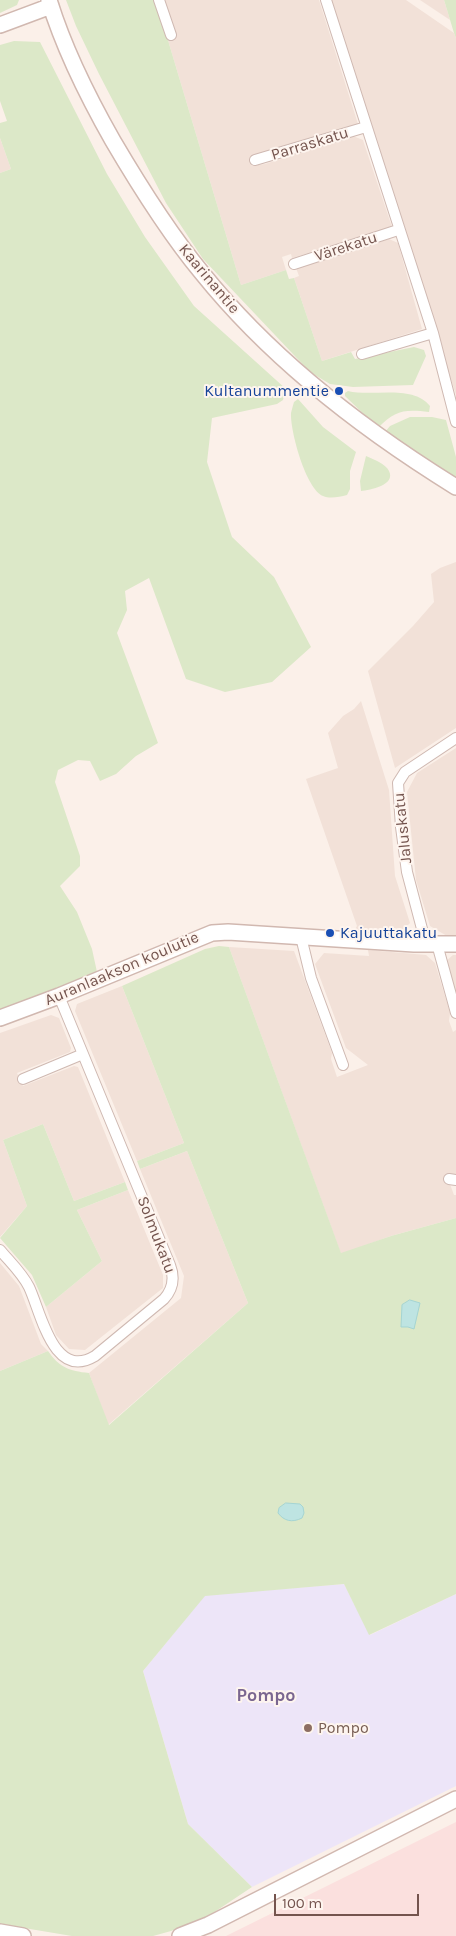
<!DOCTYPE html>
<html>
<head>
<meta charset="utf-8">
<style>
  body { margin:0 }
  #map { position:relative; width:456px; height:1936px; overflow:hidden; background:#fbf0e9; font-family:Karla,sans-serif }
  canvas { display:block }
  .scale { position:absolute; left:274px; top:1894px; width:145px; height:22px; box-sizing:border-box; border:2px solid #74544e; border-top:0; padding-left:6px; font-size:15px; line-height:18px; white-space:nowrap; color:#74544e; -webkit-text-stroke:4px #fef5ef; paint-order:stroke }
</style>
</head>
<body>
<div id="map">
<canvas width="456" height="1936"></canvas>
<div class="scale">100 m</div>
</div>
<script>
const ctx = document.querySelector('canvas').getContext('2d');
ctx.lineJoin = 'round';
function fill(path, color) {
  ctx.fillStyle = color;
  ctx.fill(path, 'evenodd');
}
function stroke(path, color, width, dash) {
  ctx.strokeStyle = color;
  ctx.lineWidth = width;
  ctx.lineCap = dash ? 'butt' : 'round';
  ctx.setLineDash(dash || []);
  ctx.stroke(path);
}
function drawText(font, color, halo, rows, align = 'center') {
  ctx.font = font + ' Karla,sans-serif';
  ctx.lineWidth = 4;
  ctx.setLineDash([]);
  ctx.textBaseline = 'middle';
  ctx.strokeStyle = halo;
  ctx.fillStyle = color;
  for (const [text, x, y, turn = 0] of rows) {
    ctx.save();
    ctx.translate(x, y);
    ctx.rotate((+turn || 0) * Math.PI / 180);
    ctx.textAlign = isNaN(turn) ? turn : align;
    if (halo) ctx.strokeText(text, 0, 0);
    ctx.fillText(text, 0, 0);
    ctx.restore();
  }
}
fill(new Path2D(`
  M156,0h163l39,124 -108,35 2,7 13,-2 88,-28 10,4 29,87 -100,31 -1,-4 -9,3 4,13 -45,15z
  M331,0h75l48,33 2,5v357z
  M420,0h24l6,20z
  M0,138l11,31 -11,4z
  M389,239l9,4 24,86 -100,32 -28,-83 5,-2 -3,-8z
  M456,562v166l-61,40 -27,-97 45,-45 21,-24 -3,-28 9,-6z
  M361,701l28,89 6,86 15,47 -12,12 -44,-4 3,-5 -51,-147 32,-11 -10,-35 15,-17 11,-7z
  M456,748v189l-9,-1 -17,-10 -14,-46 -9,-88 10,-19z
  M229,947l65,4 38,102 -1,6 6,18 31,-12 -22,-17 -31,-84 9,-11 45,3 -1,-6 58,5 9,8 15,50 -1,8 4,11 3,-2v145l-9,1 7,19h2v23l-65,18 -50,18z
  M453,955h3v38l-10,-32z
  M122,986l62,157 -47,18 -62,-150 2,-7z
  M51,1015l8,3 12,30 -1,4 -53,21 6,13 51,-20 4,1 47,115 -51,19 -31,-77 -40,16 24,66 -27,31v-204z
  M187,1151l61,152 -140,122 -19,-52 92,-75 3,-22 -44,-107z
  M128,1190l35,85v13l-78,62 -16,-1 -13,-14 -10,-28 56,-46 -25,-51z
  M0,1263l19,23 22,58 7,7 -48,20z`), '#f2e1d8');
fill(new Path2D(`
  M456,1822v114h-230z`), '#fbe0de');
fill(new Path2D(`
  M344,1584l26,51 86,-41v192l-204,101 -64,-63 -45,-153 62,-76z`), '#ede5f8');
fill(new Path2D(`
  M0,0h19l-2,5 -17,8z
  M66,0h90l85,285 45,-15 3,9 5,-1 28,83 29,-9 4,7 59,-12 10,3 2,6 -13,29 -60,2 -23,-3 -20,-12 -107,-113 -37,-56 -67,-129 -23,-48z
  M444,0h12v38l-2,-5z
  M14,41l26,1 67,132 38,63 49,69 92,83 -3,11 -6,4 -65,14 -5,44 25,75 42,40 37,70 -39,35 -47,10 -39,-13 -37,-101 -24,13 2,19 -10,23 41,110 -22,13 -20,18 -16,7 -10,-20 -12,-1 -20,10 -3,12 25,74v10l-20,20 17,26 15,37 5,23 -97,38v-837l11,-4 -11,-31v-15l7,-2 -7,-20v-56z
  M348,391c24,6 65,-7 82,15l-1,6c-24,-3 -34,-2 -51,16l-33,-32v-3z
  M298,399l25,28 33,25 -6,19v18l-3,6c-8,2 -17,4 -24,1 -17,-7 -33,-65 -32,-83 1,-4 2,-8 3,-11z
  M410,417h22l14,3 10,37v21l-71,-46 5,-6z
  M366,456c7,3 20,8 23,15 7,14 -19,19 -28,20l-1,-10z
  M219,946l10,1 112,306 50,-17 65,-18v376l-87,41 -25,-51 -139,12 -62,75 45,153 64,63 -45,30 -36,14 -18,5h-81l-72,-12v-553l48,-20c11,16 21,20 41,22l20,52 139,-122 -61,-152 -47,18 -3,-8 47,-18 -62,-157 83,-37z
  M43,1124l31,77 51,-19 3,8 -51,20 25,51 -56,46 -14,-32 -32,-37 27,-32 -24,-66z`), '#dce8c8');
const water = new Path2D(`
  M410,1300l10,3 -6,26 -6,-2h-7l1,-22z
  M286,1503l14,1 3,3 1,6 -2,5c-10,5 -18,3 -24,-5l1,-5z`);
fill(water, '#bee4e2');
stroke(water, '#a5d5d3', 1);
const street = new Path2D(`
  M159,0l12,35
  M326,0l107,333 23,89
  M255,160l111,-33
  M294,264l104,-34
  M362,354l71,-21
  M301,937l10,41 32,87
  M426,944l-19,-72 -6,-45 -3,-44 7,-11 51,-34
  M437,944l19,69
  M23,1079l60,-25
  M449,1179l7,1
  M0,1250c10,12 22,23 29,37 12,25 24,94 66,69l69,-57c9,-10 11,-21 6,-34l-111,-269`);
const secondary = new Path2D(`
  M49,0c15,49 39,97 64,141 27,46 55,91 89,132 70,87 160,156 254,214
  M0,25l51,-19
  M0,1018l59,-22 153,-63 16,-1 186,12h42
  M0,1932l23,4
  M180,1936l28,-11 248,-126`);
stroke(street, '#cfb9b2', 12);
stroke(secondary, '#d1b8b0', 18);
stroke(street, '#fff', 10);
stroke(secondary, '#fff', 15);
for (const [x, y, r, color] of [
  [339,391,5,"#1a4fb4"],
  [330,933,5,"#1a4fb4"],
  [308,1728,5,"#8d6e63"]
]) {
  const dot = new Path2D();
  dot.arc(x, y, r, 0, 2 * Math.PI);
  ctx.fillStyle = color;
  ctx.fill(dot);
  stroke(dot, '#fef5ef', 2);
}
drawText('16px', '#74544e', '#fef5ef', [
  ["Parraskatu",310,144,-17],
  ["Värekatu",346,247,-18],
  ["Kaarinantie",209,279,50],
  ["Jaluskatu",403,828,-96],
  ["Auranlaakson koulutie",122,969,-23],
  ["Solmukatu",156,1235,69]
]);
drawText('16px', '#164399', '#fef5ef', [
  ["Kultanummentie",329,391],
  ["Kajuuttakatu",340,933,"left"]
], 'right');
drawText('16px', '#785e54', '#fef5ef', [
  ["Pompo",318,1728]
], 'left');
drawText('bold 18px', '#7a6690', '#fef5ef', [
  ["Pompo",266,1696]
]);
</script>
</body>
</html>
